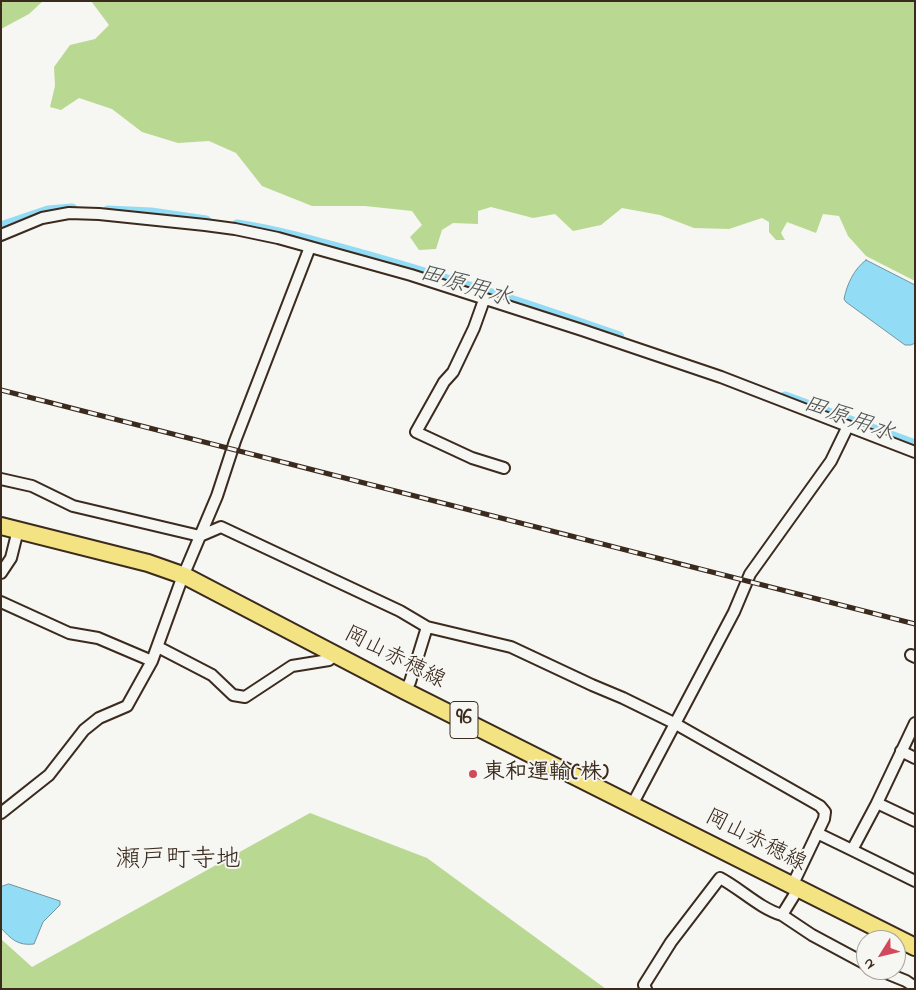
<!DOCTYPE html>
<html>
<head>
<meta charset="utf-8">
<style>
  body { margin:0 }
  #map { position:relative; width:916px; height:990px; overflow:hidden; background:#f6f6f2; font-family:"Indie Flower",sans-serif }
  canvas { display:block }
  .frame { position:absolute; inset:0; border:2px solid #3b2a1e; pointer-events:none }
  .north { position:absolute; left:856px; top:930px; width:50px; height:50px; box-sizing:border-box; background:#f6f6f2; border:1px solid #aba49d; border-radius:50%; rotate:234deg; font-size:14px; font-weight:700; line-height:20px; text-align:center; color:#3b2a1e }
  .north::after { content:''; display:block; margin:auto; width:18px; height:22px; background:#d1495b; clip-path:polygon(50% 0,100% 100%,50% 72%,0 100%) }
</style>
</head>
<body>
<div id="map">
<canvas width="916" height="990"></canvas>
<div class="frame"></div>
<div class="north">N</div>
</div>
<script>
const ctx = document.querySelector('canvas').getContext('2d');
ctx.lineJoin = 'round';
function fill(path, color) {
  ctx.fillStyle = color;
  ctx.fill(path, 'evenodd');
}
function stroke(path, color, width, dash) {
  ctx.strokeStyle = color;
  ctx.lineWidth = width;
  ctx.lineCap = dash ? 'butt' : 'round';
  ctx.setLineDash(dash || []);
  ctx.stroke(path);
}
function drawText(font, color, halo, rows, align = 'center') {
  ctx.font = font + ' "Indie Flower","Klee One",sans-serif';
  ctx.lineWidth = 4;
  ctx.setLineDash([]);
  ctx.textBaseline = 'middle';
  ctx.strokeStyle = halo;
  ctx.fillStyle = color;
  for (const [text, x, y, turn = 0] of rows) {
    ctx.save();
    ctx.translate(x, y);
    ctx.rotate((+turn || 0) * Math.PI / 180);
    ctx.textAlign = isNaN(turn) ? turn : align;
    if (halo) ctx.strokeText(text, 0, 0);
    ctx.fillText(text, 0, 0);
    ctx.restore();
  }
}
fill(new Path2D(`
  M1,1h42l-14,13 -28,15z
  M91,1h824v280l-49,-25 -18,-20 -9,-20 -16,-2 -7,19 -29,-11 -6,11 4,7h-9l-7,-8v-10l-7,-4 -33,11 -35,-1 -34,-13 -38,-7 -21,17 -28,6 -18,-17 -22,4 -42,-11 -13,4v13l-25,-1 -11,7 -6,19 -17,1 -9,-13 12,-12 -10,-14 -47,-5h-53l-50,-20 -26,-33 -27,-12 -31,2 -36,-11 -30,-23 -33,-11 -18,12 -11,-3 5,-21 -1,-19 16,-22 25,-6 14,-14z
  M310,813l117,45 179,131h-605v-50l31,28z`), '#b9d992');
const water = new Path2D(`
  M866,260l49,25v58l-4,2h-6l-59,-43 -2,-3c3,-15 10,-30 22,-39z
  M9,884l51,17v4l-17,17 -9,22c-16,2 -23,-5 -33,-16v-41z`);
fill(water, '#93dcf5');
stroke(water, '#70959f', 1);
stroke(new Path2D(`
  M108,211l43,2 55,8
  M237,225c45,7 89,20 133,32 84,24 167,51 249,80
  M1,227l47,-16 24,-2
  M785,397l130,48`), '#93dcf5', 11);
const street = new Path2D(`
  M1,235l41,-17 27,-5 30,1 106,11 30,4 43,9 133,37 171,55 139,47 194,75
  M484,300l-10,28 -21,44 -9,10 -28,50 56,26 32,10
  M1,479l31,7 41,20 127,30 21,-9 179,84 27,16 84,20 81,38 31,13 51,25 146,83 5,6 -1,7 -32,67
  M1,573l10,-15 7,-28
  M1,602l68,31 29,5 54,23
  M158,647l54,28 21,20 12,2 47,-31 37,-6 6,-6
  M911,655l4,2
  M405,691l5,-9 17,-55
  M915,723l-38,80 -25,47 63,31
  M901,751l14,7
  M877,803l38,18
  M632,805l102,-193 16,-38 81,-113 17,-35
  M1,813l48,-38 35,-45 15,-12 28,-12 25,-45 29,-80 36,-85 18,-55 75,-194
  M817,833l35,17
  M798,889l-16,26 30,20 54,29
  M879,970l27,11 9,6
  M646,989l-2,-4 27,-43 49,-64c21,11 39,30 62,37`);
const primary = new Path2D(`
  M1,526l147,37 37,13 220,115 510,256`);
stroke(street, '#3b2a1e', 14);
stroke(primary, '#3b2a1e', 20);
stroke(street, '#f6f6f2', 10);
stroke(primary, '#f4e382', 16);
const rail = new Path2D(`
  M1,390l914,234`);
stroke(rail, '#3b2a1e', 5);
stroke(rail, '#f6f6f2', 3, [9]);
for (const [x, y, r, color] of [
  [473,774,5,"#d1495b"]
]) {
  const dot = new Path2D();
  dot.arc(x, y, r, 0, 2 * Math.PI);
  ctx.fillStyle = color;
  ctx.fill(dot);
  stroke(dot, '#f6f6f2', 2);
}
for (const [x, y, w] of [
  [464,720,28]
]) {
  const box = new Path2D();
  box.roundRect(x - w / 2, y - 18.5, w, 37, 4);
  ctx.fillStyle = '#f6f6f2';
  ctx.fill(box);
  stroke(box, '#3b2a1e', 1);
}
drawText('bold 21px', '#3b2a1e', null, [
  ["96",464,720]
]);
drawText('22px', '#3b2a1e', '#f6f6f2', [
  ["岡山赤穂線",394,659,27],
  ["岡山赤穂線",755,842,27]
]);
drawText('bold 22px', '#3b2a1e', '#f6f6f2', [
  ["東和運輸(株)",483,774]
], 'left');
drawText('italic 24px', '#515654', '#f6f6f2', [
  ["田原用水",465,288,17],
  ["田原用水",848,421,20]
]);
drawText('25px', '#3b2a1e', '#f6f6f2', [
  ["瀬戸町寺地",178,862]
]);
</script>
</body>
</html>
